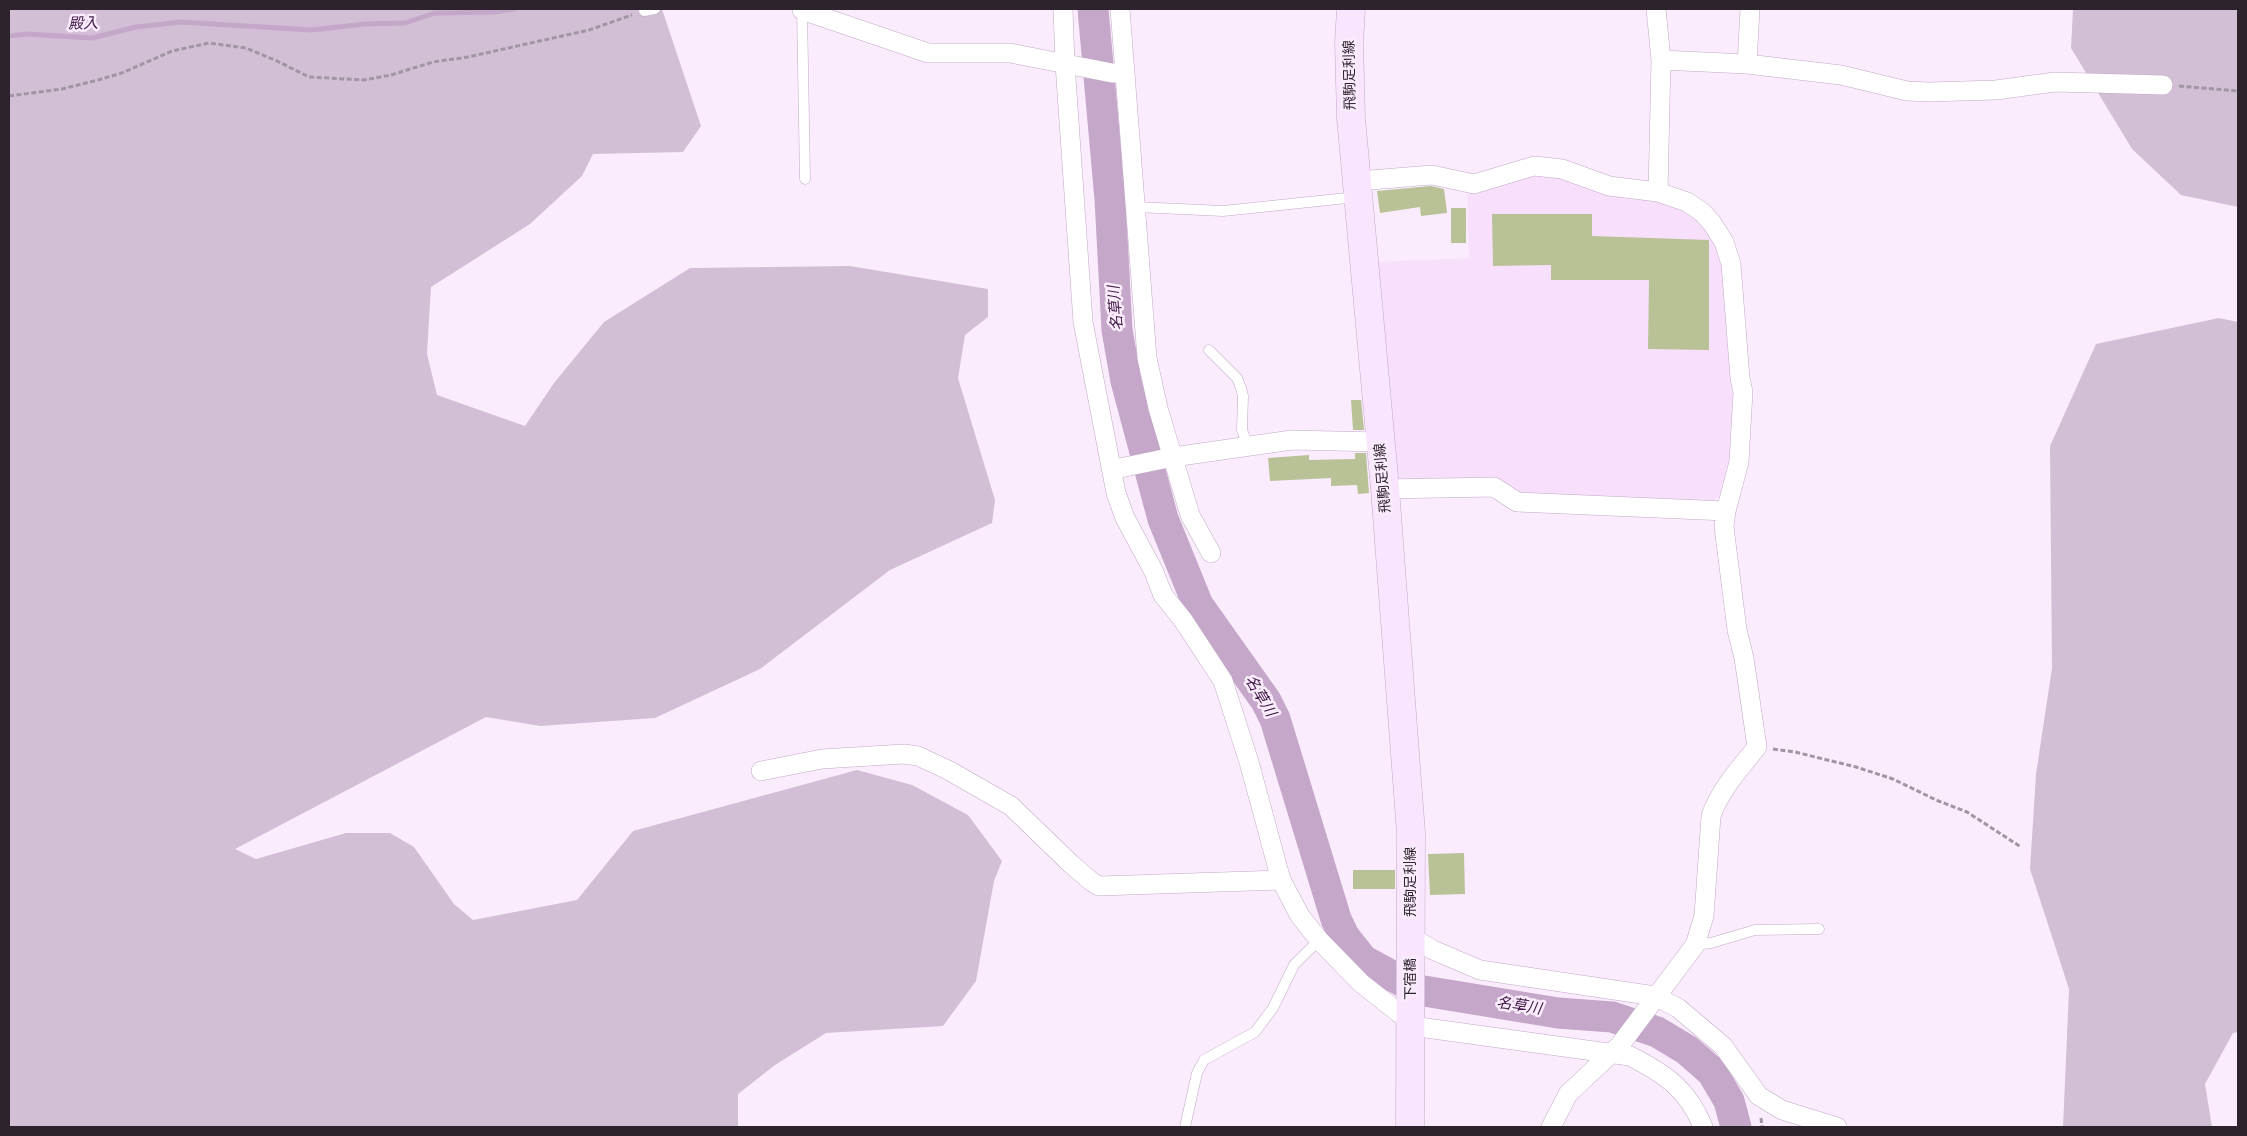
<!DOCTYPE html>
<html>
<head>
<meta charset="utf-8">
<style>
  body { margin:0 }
  #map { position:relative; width:2247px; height:1136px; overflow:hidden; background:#fbecfd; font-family:"PT Sans",sans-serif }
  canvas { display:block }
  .frame { position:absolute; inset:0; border:10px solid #2c232d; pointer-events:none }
</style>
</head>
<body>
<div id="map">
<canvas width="2247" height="1136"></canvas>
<div class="frame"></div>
</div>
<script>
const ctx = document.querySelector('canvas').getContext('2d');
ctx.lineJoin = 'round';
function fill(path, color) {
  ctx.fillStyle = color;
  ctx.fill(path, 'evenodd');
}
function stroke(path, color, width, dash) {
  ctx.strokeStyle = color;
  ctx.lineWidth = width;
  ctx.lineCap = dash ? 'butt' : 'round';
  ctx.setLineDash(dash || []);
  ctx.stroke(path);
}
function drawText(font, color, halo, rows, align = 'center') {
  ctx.font = font + ' "PT Sans","Noto Sans JP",sans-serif';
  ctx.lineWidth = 5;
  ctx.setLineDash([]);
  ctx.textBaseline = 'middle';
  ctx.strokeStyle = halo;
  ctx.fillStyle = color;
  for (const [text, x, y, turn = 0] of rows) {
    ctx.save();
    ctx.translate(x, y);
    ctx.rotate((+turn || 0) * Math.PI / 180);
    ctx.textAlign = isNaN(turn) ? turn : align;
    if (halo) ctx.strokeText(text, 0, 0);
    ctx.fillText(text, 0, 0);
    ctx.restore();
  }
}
fill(new Path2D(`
  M1533,172l129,26 22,10 23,19 18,37 9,137 -4,60 -5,32 -14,9 -192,-8 -23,-15h-98l-7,-5 -19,-212 97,-4 -2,-64z`), '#f8e0fc');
fill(new Path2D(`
  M9,9h653l39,117 -18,26 -90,2 -11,22 -52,48 -99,63 -4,67 10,41 88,31 29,-43 50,-61 86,-54 160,-2 138,23v28l-23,18 -7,43 37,122 -3,23 -102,47 -130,99 -105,49 -115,8 -54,-9 -251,132 21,10 90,-26h44l24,14 40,57 19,16 104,-20 56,-69 224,-61 55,15 56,30 34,46 -8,20 -18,100 -33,45 -117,7 -51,32 -37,29v33h-729z
  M2073,9h165v198l-57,-12 -49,-46 -61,-101z
  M2219,318l19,4v710l-5,1 -28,51 7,43h-149l6,-138 -39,-120 6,-95 16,-106 -2,-222 46,-102z`), '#d2bfd5');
stroke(new Path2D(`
  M9,36l18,-2 65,4 44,-11 45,-5 130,8 54,-6 40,-1 30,-10 60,-1 19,-3`), '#c5a7ca', 5);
stroke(new Path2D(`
  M1093,9l17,190 7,131 9,51 37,138 35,86 68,96 9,18 61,200 8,17 19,24 55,30 140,23 54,4 45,15 30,18 25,22 17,29 7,26`), '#c5a7ca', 31);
fill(new Path2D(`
  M1431,186l13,3 3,24 -26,3 -1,-9 -40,6 -3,-22z
  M1451,208h15v35h-15z
  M1492,214h100v22l117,4v110l-61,-1 1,-69h-98v-15l-58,1z
  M1351,400h10l3,30h-11z
  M1355,453h11l3,40 -11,1 -1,-9 -26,1v-8l-61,3 -2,-23 41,-3v5l46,-1z
  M1464,853l1,41 -35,1 -2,-41z
  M1353,870h42v19h-42z`), '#b9c197');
const lane = new Path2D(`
  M802,9l3,170
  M644,11l11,-2
  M1136,207l87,4 134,-14
  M1209,350l28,28 4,10 2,8 -1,34 6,17
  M1695,945l16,-2 44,-13 64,-1
  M1185,1127l12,-54 7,-13 51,-28 18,-24 21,-43 25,-25`);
const street = new Path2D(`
  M1063,9l2,55 18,258 33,171 9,25 28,52 10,25 20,25 40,61 26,81 32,118 19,36 19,24 42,43 38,30 20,14 211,29c35,18 58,33 73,71
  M1120,9l27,349 11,50 32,107 21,38
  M1656,9l5,51 -3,132
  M802,10l126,43h82l102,20h13
  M1661,60l86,4 94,11 66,16 22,1 67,-2 59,-8 108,3
  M1747,64l3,-55
  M1358,181l74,-6 42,9 60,-18 28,3 47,17 49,6 29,10 15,10 10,11 12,19 7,22 9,114 3,14 -4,70 -13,49 -2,16 13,103 7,28 13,89c-17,21 -37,43 -46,69l-7,100 -9,29 -75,100 -52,49 -17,33
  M1112,472l8,-4 53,-11 119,-17 88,2
  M1385,489l109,-2 23,15 209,9
  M761,771l61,-12 82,-5 14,2 30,14 63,36 60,58 21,18 7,4 182,-6
  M1411,937l22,13 47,20 175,26 23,12 45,38 36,50 23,14 55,17`);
const secondary = new Path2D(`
  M1351,9l-2,34 2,75 34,371 26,344 -1,294`);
stroke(lane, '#c0a9c5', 11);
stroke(street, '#c0a9c5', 20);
stroke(secondary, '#c0a9c5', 29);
stroke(new Path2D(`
  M2179,86l59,5
  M9,96l53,-7 36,-9 24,-7 50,-22 37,-8 37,5 31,13 32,16 55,3 27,-5 42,-13 35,-5 121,-27 43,-15
  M1773,749l22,3 61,15 37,12 43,21 31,12 54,35
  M1761,1118l1,9`), '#a195a3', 3, [5, 2.5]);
stroke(lane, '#fff', 10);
stroke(street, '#fff', 19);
stroke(secondary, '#fae5fe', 28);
drawText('14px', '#2c232d', '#fbecfd', [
  ["飛駒足利線",1350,75,-91],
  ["飛駒足利線",1383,478,-95],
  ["飛駒足利線",1411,882,-90],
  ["下宿橋",1411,979,-90]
]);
drawText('italic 15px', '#3e1845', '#fbecfd', [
  ["殿入",83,24,-2],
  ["名草川",1116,308,-95],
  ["名草川",1260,696,59],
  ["名草川",1519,1006,9]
]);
</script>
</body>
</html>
